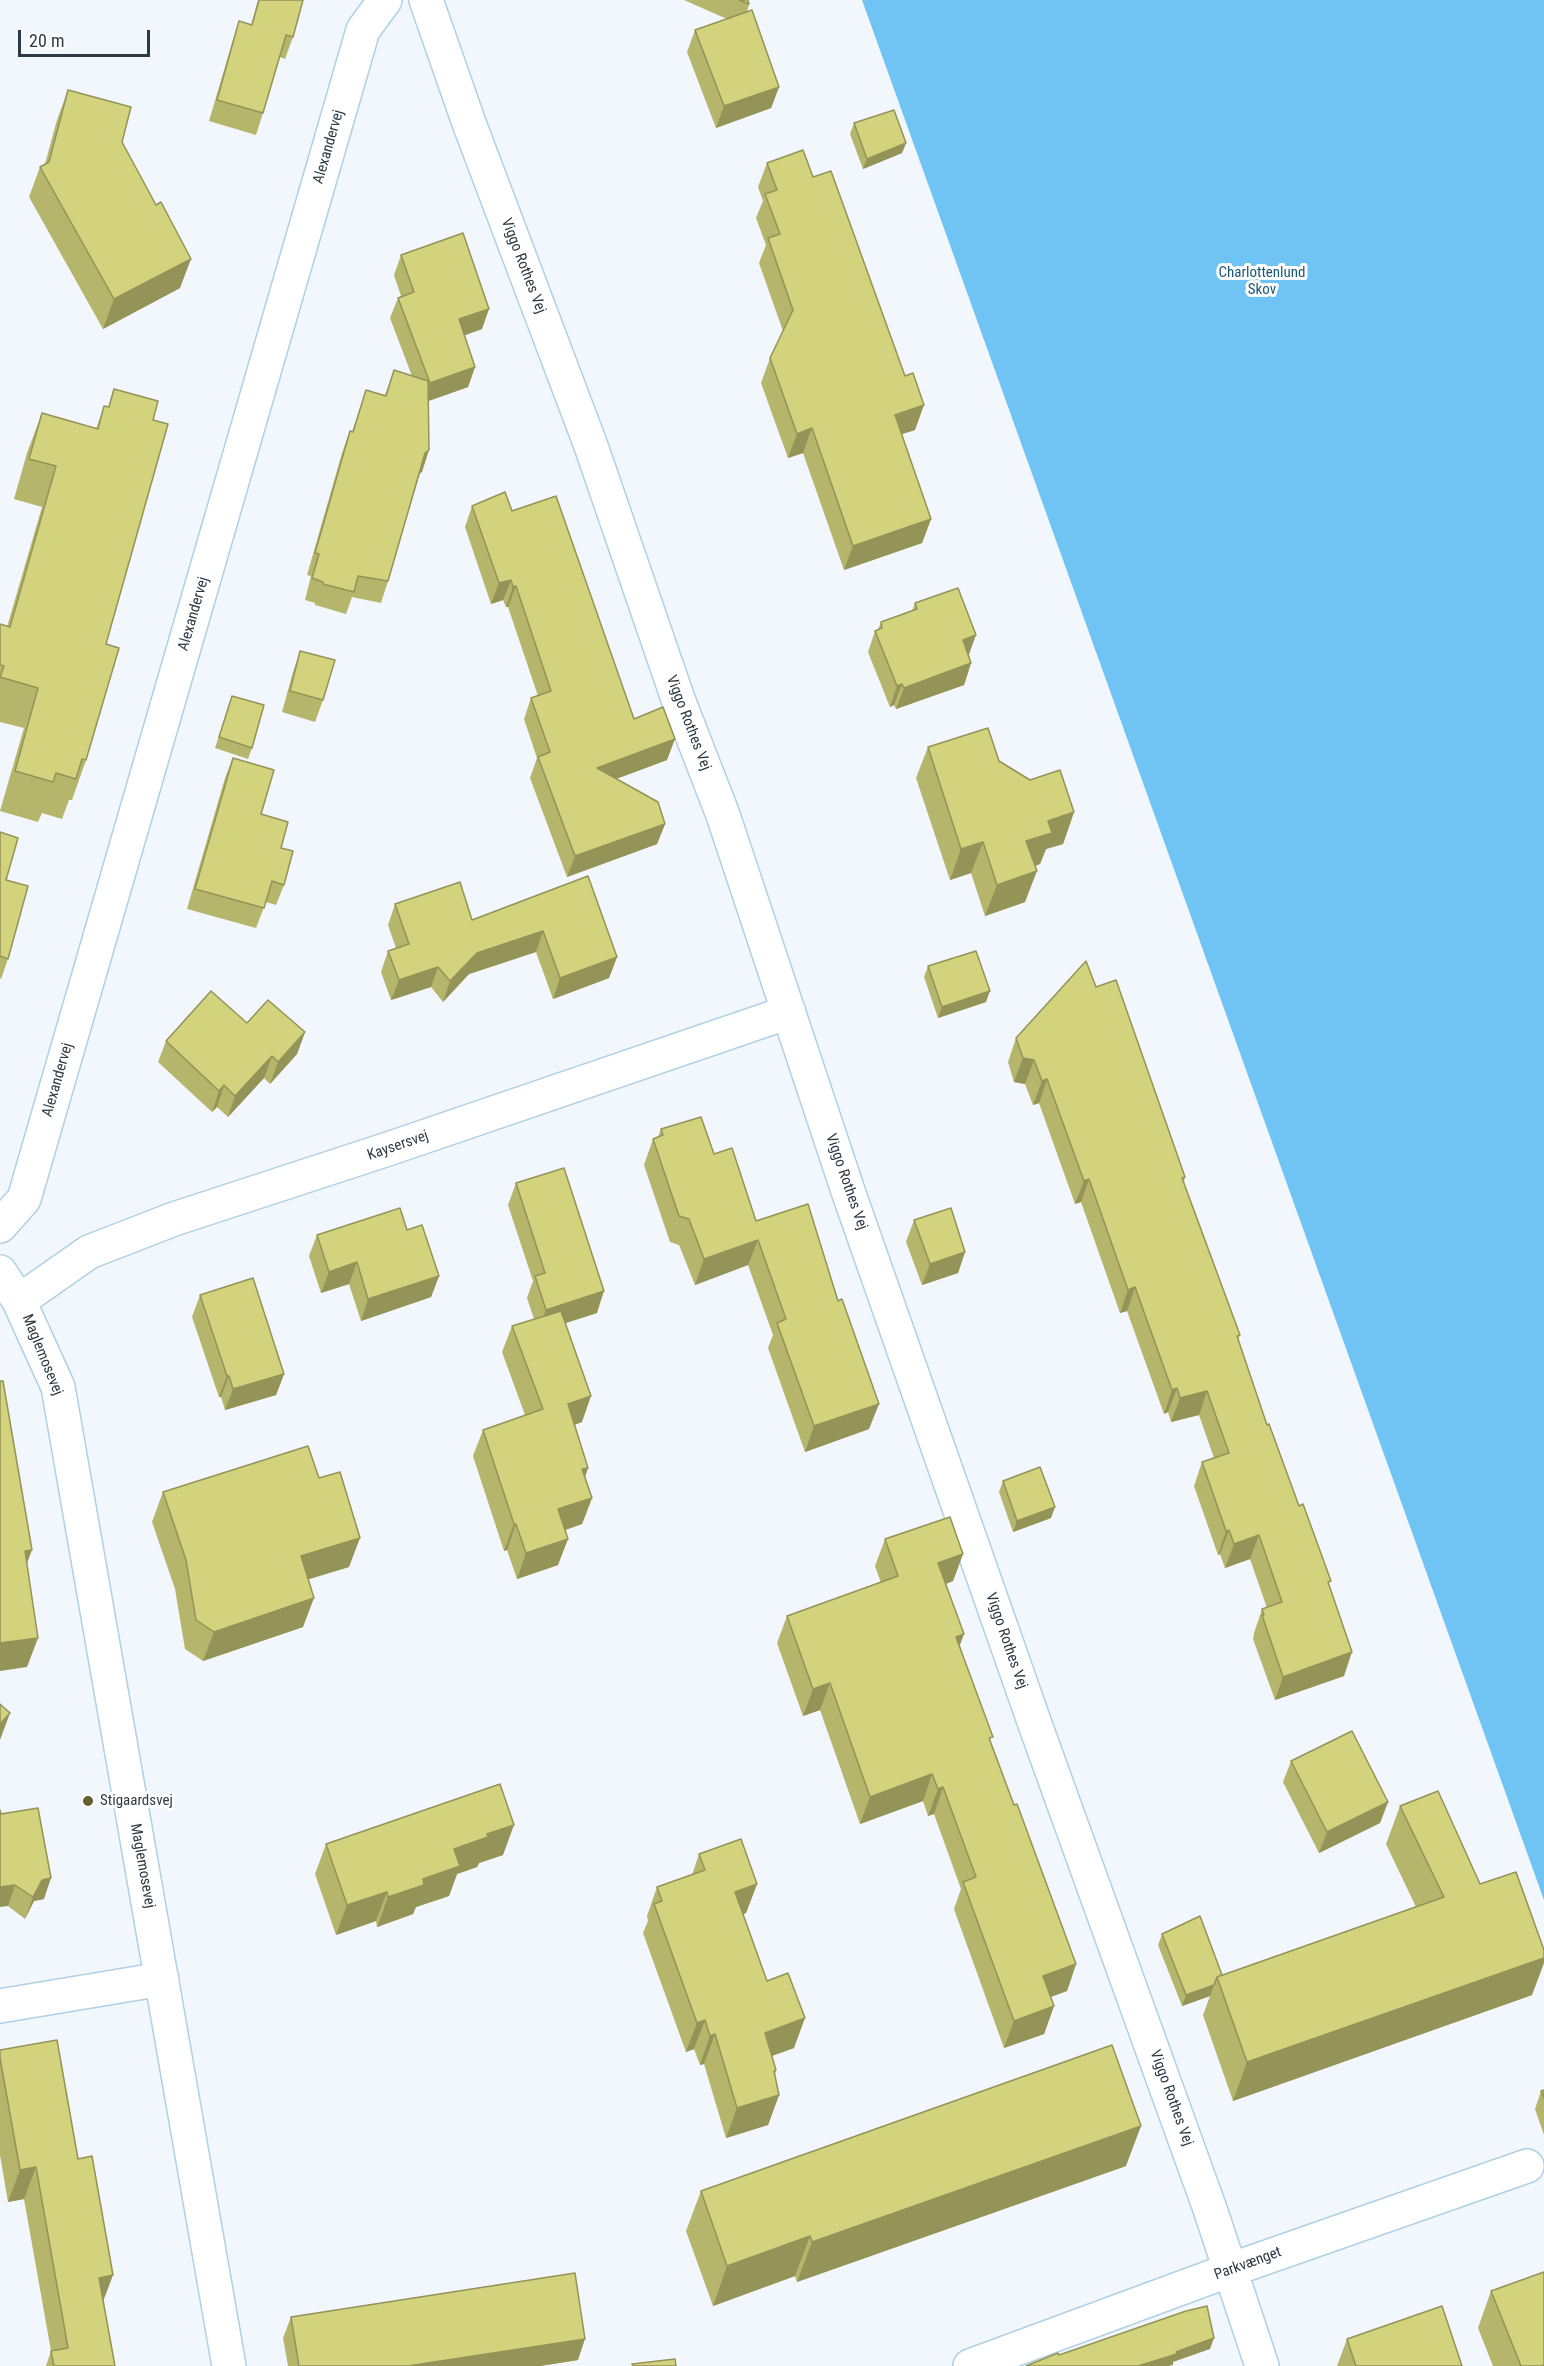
<!DOCTYPE html>
<html>
<head>
<meta charset="utf-8">
<style>
  body { margin:0 }
  #map { position:relative; width:1544px; height:2366px; overflow:hidden; background:#f1f7fc; font-family:"Roboto Condensed",sans-serif }
  canvas { display:block }
  .scale { position:absolute; left:18px; top:30px; width:132px; height:27px; box-sizing:border-box; border:3px solid #2d3a43; border-top:0; padding-left:8px; font-size:18px; line-height:21px; white-space:nowrap; color:#2d3a43; -webkit-text-stroke:4px #fff; paint-order:stroke }
</style>
</head>
<body>
<div id="map">
<canvas width="1544" height="2366"></canvas>
<div class="scale">20 m</div>
</div>
<script>
const ctx = document.querySelector('canvas').getContext('2d');
ctx.lineJoin = 'round';
function fill(path, color) {
  ctx.fillStyle = color;
  ctx.fill(path, 'evenodd');
}
function stroke(path, color, width, dash) {
  ctx.strokeStyle = color;
  ctx.lineWidth = width;
  ctx.lineCap = dash ? 'butt' : 'round';
  ctx.setLineDash(dash || []);
  ctx.stroke(path);
}
function drawText(font, color, halo, rows, align = 'center') {
  ctx.font = font + ' "Roboto Condensed",sans-serif';
  ctx.lineWidth = 6;
  ctx.setLineDash([]);
  ctx.textBaseline = 'middle';
  ctx.strokeStyle = halo;
  ctx.fillStyle = color;
  for (const [text, x, y, turn = 0] of rows) {
    ctx.save();
    ctx.translate(x, y);
    ctx.rotate((+turn || 0) * Math.PI / 180);
    ctx.textAlign = isNaN(turn) ? turn : align;
    if (halo) ctx.strokeText(text, 0, 0);
    ctx.fillText(text, 0, 0);
    ctx.restore();
  }
}
fill(new Path2D(`
  M862,0h682v1900z`), '#70c4f4');
const minor = new Path2D(`
  M426,0l43,123 122,323 87,253 45,116 125,376 188,536 174,482 52,157
  M0,1226l24,-27 339,-1169 22,-30
  M0,1272l19,29 39,86 171,979
  M19,1301l70,-49 85,-33 214,-70 401,-137
  M0,2006l162,-27
  M970,2366l260,-96 297,-104`);
stroke(minor, '#afd0e5', 36);
stroke(minor, '#fff', 33);
fill(new Path2D(`
  M258,0h45l-10,37 -8,22 -5,-2 -17,56 -7,22 -47,-14 23,-78 7,-22 12,4z
  M684,0h64l1,4 -2,8 32,75 -8,21 -55,20 -29,-76 8,-22 32,-11z
  M68,90l54,52 58,146 -77,41 -74,-132 11,-30 5,-3 12,-44z
  M854,123l52,20 -4,10 -39,16 -13,-35z
  M767,163l46,14 102,253 -13,4 29,85 -9,24 -78,27 -41,-117 -15,5 -27,-75 9,-25 13,-27 -24,-68 7,-18 -10,-27 7,-17 -5,-14z
  M401,255l81,74 -18,6 11,32 -7,20 -40,14 -6,71 -2,1 -32,108 -7,22 -29,-6 -6,17 -31,-9v-2l-10,-3 6,-24 -4,-1 35,-122 8,-22 2,1 14,-42 19,5 9,-25 18,6 -22,-58 8,-20 3,-2 -7,-21z
  M114,389l39,31 -47,224 -20,116 -14,40h-3l-7,19 -20,-6 -4,9 -38,-11 24,-83 -24,-6v-98l7,3 35,-120 -28,-8 13,-46 15,-40 54,16 8,-23 4,1z
  M472,506l40,5 122,208 33,41 -51,19 49,45 -8,20 -90,33 -37,-99 7,-20 -13,-39 7,-21 7,-2 -30,-89h-2l-3,-7 -12,4 -26,-77z
  M915,603l54,52 2,8 -7,22 -68,24 -2,-4 -4,2 -22,-55 7,-21 3,-1 3,-8 31,-11z
  M300,651l23,49 -8,22 -33,-10 11,-40z
  M232,696l20,52 -4,11 -33,-11z
  M928,747l71,14 31,19 44,32 -11,32 -17,5 -6,15 -5,2 -10,36 -40,14 -14,-43 -21,7 -34,-102z
  M233,758l28,56 20,34 3,37 -8,20 -10,-3 -10,26 -69,-19 38,-131z
  M0,832l6,48 2,79 -7,20 -1,-1z
  M588,876l29,81 -8,21 -56,21 -17,-47 -67,22 -26,28 -12,-15 -40,13 -10,-28 7,-21 8,-3 -8,-23 7,-21 77,16z
  M928,966l58,36 -48,16 -14,-41z
  M1096,987l89,190 -1,5 56,153 -2,5 29,85 62,161 15,90 -69,24 -22,-61 1,-4v-2l8,-24 5,-1 -17,-49 -25,9 -5,-14 -2,1 -24,-69 8,-24 12,-4 -15,-43 -28,7 -3,-10 -4,2 -37,-103 -7,2 -39,-111 -6,2 -36,-101 -6,2 -8,-21 -11,-2 -6,-20 8,-24z
  M247,1023l58,9 -8,22 -27,30 -6,-6 -36,39 -11,-10 -5,5 -54,-50 8,-21z
  M661,1129l53,25 42,67 113,208 -64,23 -37,-104 5,-13 -25,-70 -53,20 -16,-40 -9,-3 -26,-77 9,-26 5,-2z
  M516,1183l81,130 -32,10 17,99 -8,3 14,43 -3,9 7,21 -10,26 -17,6 -7,35 -41,14 -10,-29 -3,1 -31,-95 10,-26 42,-15 -23,-63 10,-26 22,-7 -7,-21 6,-17 -25,-76z
  M914,1220l51,32 -7,21 -36,12 -16,-43z
  M407,1230l32,46 -8,21 -70,24 -12,-37 -28,9 -12,-37 8,-21z
  M200,1295l84,79 -8,21 -51,15 -4,-13h-2l-27,-80z
  M1003,1481l48,37 -38,14 -14,-40z
  M163,1492l186,75 -41,12 -5,48 -100,34 -18,-12 -10,-60 -23,-67z
  M885,1539l78,15 -10,27 -7,3 14,62 31,96 23,63 62,159 -9,27 -16,6 3,9 -10,28 -40,14 -50,-139 7,-20 -27,-75 -6,2 -5,-15 -63,23 -40,-114 -17,6 -26,-73 10,-27 94,-33 -6,-17z
  M1291,1761l97,41 -8,21 -61,30 -36,-71z
  M1400,1806l80,78 52,111 -299,106 -30,-86 7,-19 -28,10 -24,-61 4,-11 60,41 194,-68 -30,-63z
  M1,1814l43,85 -10,2 -9,18 -17,-13z
  M326,1844l177,11 -24,8 -2,4 -20,7 -8,22 -33,11 -3,7 -36,13 -1,-6 -40,14 -21,-61z
  M699,1854l58,30 -11,29 -3,1 24,67 27,67 -22,8 4,14 -1,4 4,21 -11,30 -42,13 -22,-74 -4,1 -6,-16 -8,3 -43,-119 5,-12 -1,-5 10,-29 35,-12z
  M0,2050l103,251 12,65h-69l5,-15 -27,-152 -16,3 -8,-47z
  M1544,2090v45l-9,-26 6,-18z
  M1126,2166l-329,116 -2,-6 -82,30 -27,-75 15,-40z
  M1491,2291l53,75h-51l-15,-38z
  M291,2317l287,43 -38,6h-252l-5,-28z
  M1347,2339l115,27h-125z`), '#b5b56c');
fill(new Path2D(`
  M779,87l-8,21 -55,20 8,-22z
  M906,143l-4,10 -39,16 4,-10z
  M191,259l-11,29 -77,41 11,-30z
  M489,309l-7,20 -30,11 7,-21z
  M475,367l-7,20 -45,16 7,-20z
  M924,405l-9,25 -29,9 9,-24z
  M812,428l-9,25 -15,5 9,-24z
  M429,450l-7,22 -4,3 7,-22z
  M931,519l-9,24 -78,27 9,-24z
  M511,580l-8,20 -12,4 8,-21z
  M516,586l-8,21h-2l7,-20z
  M976,635l-8,22 -5,-17z
  M971,663l-7,22 -68,24 8,-21z
  M902,684l-8,21 -4,2 7,-21z
  M675,739l-8,21 -78,29 8,-21z
  M1074,812l-11,32 -17,5 -6,15 -25,9 11,-32 22,-20z
  M665,824l-8,20 -90,33 8,-21z
  M983,842l-12,31 -21,7 11,-31z
  M1037,871l-12,31 -40,14 12,-31z
  M543,931l-7,21 -67,22 -26,28 7,-21 27,-28z
  M617,957l-8,21 -56,21 7,-21z
  M438,967l-7,20 -40,13 8,-20z
  M990,991l-4,11 -48,16 4,-11z
  M305,1032l-8,22 -27,30 8,-22z
  M272,1056l-8,22 -36,39 7,-21z
  M1023,1058l11,2 -9,24 -11,-2z
  M1047,1079l-8,24 -6,2 9,-24z
  M224,1085l-7,22 -5,5 7,-21z
  M1089,1179l-8,23 -6,2 9,-23z
  M758,1240l-10,25 -53,20 9,-26z
  M965,1252l-7,21 -36,12 8,-21z
  M357,1262l-8,22 -28,9 8,-21z
  M439,1276l-8,21 -70,24 7,-22z
  M1135,1287l-8,24 -7,2 8,-23z
  M604,1291l-7,22 -59,19 8,-22z
  M284,1374l-8,21 -51,15 8,-21z
  M227,1376h2l-8,21h-2z
  M1177,1388l-9,24 -4,2 8,-24z
  M1207,1391l-8,24 -28,7 9,-24z
  M591,1396l-9,26 -24,9 10,-27z
  M879,1404l-10,25 -64,23 9,-26z
  M588,1468l-9,26 3,-25z
  M592,1498l-10,26 -34,12 10,-27z
  M1055,1507l-4,11 -38,14 4,-11z
  M514,1524h2l-9,26 -3,1z
  M1229,1530l-9,24 -2,1 8,-24z
  M1259,1535l-9,24 -25,9 9,-24z
  M360,1538l-11,29 -59,18 11,-29z
  M568,1539l-10,26 -41,14 9,-26z
  M32,1550l-11,29 4,-28z
  M963,1554l-10,27 -24,9 9,-27z
  M314,1598l-11,29 -100,34 11,-29z
  M964,1634l-10,27 2,-24z
  M38,1638l-11,29 -27,4v-28z
  M1352,1652l-8,24 -69,24 8,-23z
  M830,1683l-10,27 -17,6 10,-27z
  M10,1713l-10,27v-16z
  M932,1774l-9,27 -63,23 10,-27z
  M943,1787l-9,27 -6,2 10,-27z
  M1388,1802l-8,21 -61,30 8,-21z
  M514,1825l-11,30 -24,8 -2,4 -20,7 -8,22 -33,11 -3,7 -36,13 11,-30 35,-18 31,-30 33,-15z
  M51,1878l-7,21 -10,2 -9,18 8,-22 9,-17z
  M757,1884l-11,29 -22,8 11,-29z
  M15,1885l-7,21 -8,1v-20z
  M387,1892l-11,29 -40,14 11,-30z
  M1544,1958v5l-12,32 -299,106 14,-39z
  M1076,1964l-9,27 -34,12 10,-27z
  M1214,1985l-4,11 -28,10 4,-11z
  M1054,2006l-10,28 -40,14 10,-27z
  M805,2018l-11,30 -40,14 11,-29z
  M705,2020l-11,29 -8,3 11,-29z
  M715,2034l-11,30 -4,1 10,-29z
  M776,2070l-10,29 13,-4 -11,30 -42,13 11,-30 37,-37z
  M1141,2126l-15,40 -329,116 15,-40z
  M36,2167l-12,32 -16,3 12,-32z
  M810,2236l-15,40 -82,30 14,-40z
  M113,2275l-12,32 -2,-29z
  M1214,2338l-4,11 -37,13v3l-5,1h-30z
  M585,2339l-7,21 -38,6h-132z`), '#949358');
const building = new Path2D(`
  M259,0h44l-10,37 -7,-2 -23,78 -46,-13 22,-79 13,4z
  M739,0h9l1,4z
  M752,10l27,77 -55,19 -29,-76z
  M68,90l63,17 -9,35 34,63 5,-3 30,57 -77,40 -74,-132 9,-5z
  M894,110l12,33 -39,16 -13,-36z
  M803,150l10,27 18,-6 74,205 8,-3 11,32 -29,10 36,104 -78,27 -41,-118 -15,6 -27,-76 23,-48 -25,-72 12,-4 -15,-40 12,-4 -10,-27z
  M463,233l26,76 -30,10 16,48 -45,16 -32,-85 16,-6 -13,-37z
  M394,370l34,11 1,69 -4,3 -37,128 -30,-5 -4,16 -31,-8v-2l-11,-4 7,-24 -4,-1 35,-122 3,1 13,-42 20,6z
  M114,389l44,12 -5,19 15,4 -62,220 13,4 -33,112 -4,-1 -6,20 -20,-6 -3,9 -38,-11 23,-83 -38,-11 4,-11 -4,-1v-41l10,3 46,-161 -27,-7 13,-46 56,16 6,-23 5,1z
  M505,492l7,19 44,-15 78,223 29,-12 12,32 -78,29 61,34 7,22 -90,32 -37,-99 12,-5 -19,-54 20,-7 -35,-105 -3,1 -2,-7 -12,3 -27,-77z
  M958,588l18,47 -13,5 8,23 -67,25 -2,-4 -5,2 -22,-55 7,-3 -1,-6 36,-13 -2,-6z
  M300,651l35,9 -12,40 -33,-9z
  M232,696l32,9 -12,43 -33,-11z
  M988,728l11,33 31,19 30,-10 14,42 -26,9 4,12 -26,8 11,30 -40,14 -14,-43 -22,7 -33,-102z
  M233,758l41,12 -13,44 27,8 -7,26 12,3 -9,34 -12,-4 -8,27 -69,-19z
  M0,832l18,6 -12,42 22,6 -20,73 -8,-3z
  M588,876l29,81 -57,21 -17,-47 -66,22 -27,28 -12,-14 -39,13 -11,-29 21,-7 -14,-40 65,-22 12,38z
  M976,951l14,40 -48,16 -14,-41z
  M1086,961l10,26 20,-7 69,197 -3,1 58,157 -3,1 30,89 2,-1 30,82 4,-2 28,77 -3,1 24,70 -69,25 -21,-62h2l-2,-6 20,-7 -23,-67 -25,9 -5,-14 -3,1 -24,-69 27,-9 -22,-62 -27,7 -3,-10 -5,2 -37,-103 -7,3 -39,-111 -5,2 -37,-102 -5,2 -8,-21 -11,-2 -7,-20z
  M211,991l36,32 21,-23 37,32 -27,30 -6,-6 -37,40 -11,-11 -5,6 -53,-50z
  M701,1117l13,37 18,-6 24,73 52,-17 30,97 4,-2 37,105 -65,22 -37,-103 9,-4 -28,-79 -54,19 -15,-40 -10,-3 -26,-77 10,-4 -2,-6z
  M564,1168l40,123 -58,19 -11,-34 10,-3 -29,-90z
  M400,1208l7,22 15,-5 17,51 -71,23 -11,-37 -28,10 -12,-37z
  M951,1208l14,44 -35,12 -16,-44z
  M253,1278l31,96 -51,15 -4,-13h-2l-27,-81z
  M561,1311l30,85 -23,8 20,64 -6,1 10,29 -34,11 10,30 -42,14 -10,-29h-2l-31,-94 60,-21 -31,-83z
  M0,1381h3l29,169 -7,1 13,87 -38,5z
  M308,1446l11,32 21,-6 20,66 -59,18 13,42 -100,34 -18,-12 -10,-60 -23,-68z
  M1040,1467l15,40 -38,14 -14,-40z
  M950,1517l13,37 -25,9 26,71 -8,3 37,100 -4,1 25,67 3,-1 59,160 -33,12 11,30 -40,15 -51,-139 13,-5 -33,-90 -5,2 -6,-15 -62,23 -40,-114 -17,6 -26,-73 111,-40 -13,-37z
  M0,1704l10,9 -10,11z
  M1352,1731l36,71 -61,30 -36,-71z
  M500,1784l14,41 -27,9 1,3 -34,12 6,17 -37,13 1,6 -36,12 -1,-5 -40,13 -21,-61z
  M1438,1791l42,93 36,-12 28,78v8l-297,104 -30,-85 227,-80 -44,-91z
  M38,1808l13,70 -9,2 -9,17 -18,-12 -15,2v-77l1,4z
  M741,1839l16,45 -22,8 32,89 21,-8 17,45 -40,15 11,37 -2,1 5,24 -42,13 -22,-74 -5,2 -5,-16 -8,3 -43,-119 8,-3 -5,-14 48,-17 -6,-16z
  M1200,1916l22,59 -5,2 -3,8 -28,10 -24,-61z
  M57,2040l21,119 14,-3 21,119 -14,3 16,88h-61l-3,-15 17,-3 -32,-181 -16,3 -20,-112v-8z
  M1112,2045l29,81 -329,116 -2,-6 -83,30 -26,-75z
  M1544,2090v8l-3,-7z
  M1544,2272v93l-3,1h-20l-30,-75z
  M575,2273l10,66 -177,27h-109l-8,-49z
  M1207,2306l7,32 -38,14 1,2 -39,12h-112l32,-13 1,2 127,-44z
  M1442,2306l20,60h-106l-9,-27z
  M675,2359l1,7h-43l-1,-2z`);
fill(building, '#d3d27d');
stroke(building, '#949358', 1.5);
for (const [x, y, r, color] of [
  [88,1801,6,"#62612e"]
]) {
  const dot = new Path2D();
  dot.arc(x, y, r, 0, 2 * Math.PI);
  ctx.fillStyle = color;
  ctx.fill(dot);
  stroke(dot, '#fff', 2);
}
drawText('15px', '#2d3a43', '#fff', [
  ["Alexandervej",329,147,-74],
  ["Viggo Rothes Vej",523,266,69],
  ["Alexandervej",194,614,-74],
  ["Viggo Rothes Vej",688,723,69],
  ["Alexandervej",58,1080,-74],
  ["Kaysersvej",398,1146,-19],
  ["Viggo Rothes Vej",846,1182,71],
  ["Maglemosevej",42,1355,68],
  ["Viggo Rothes Vej",1006,1641,71],
  ["Maglemosevej",142,1866,80],
  ["Viggo Rothes Vej",1171,2098,70],
  ["Parkvænget",1248,2264,-20]
]);
drawText('15px', '#185979', '#fff', [
  ["Charlottenlund",1262,273],
  ["Skov",1262,290]
]);
drawText('15px', '#2d3a43', '#fff', [
  ["Stigaardsvej",100,1801]
], 'left');
</script>
</body>
</html>
